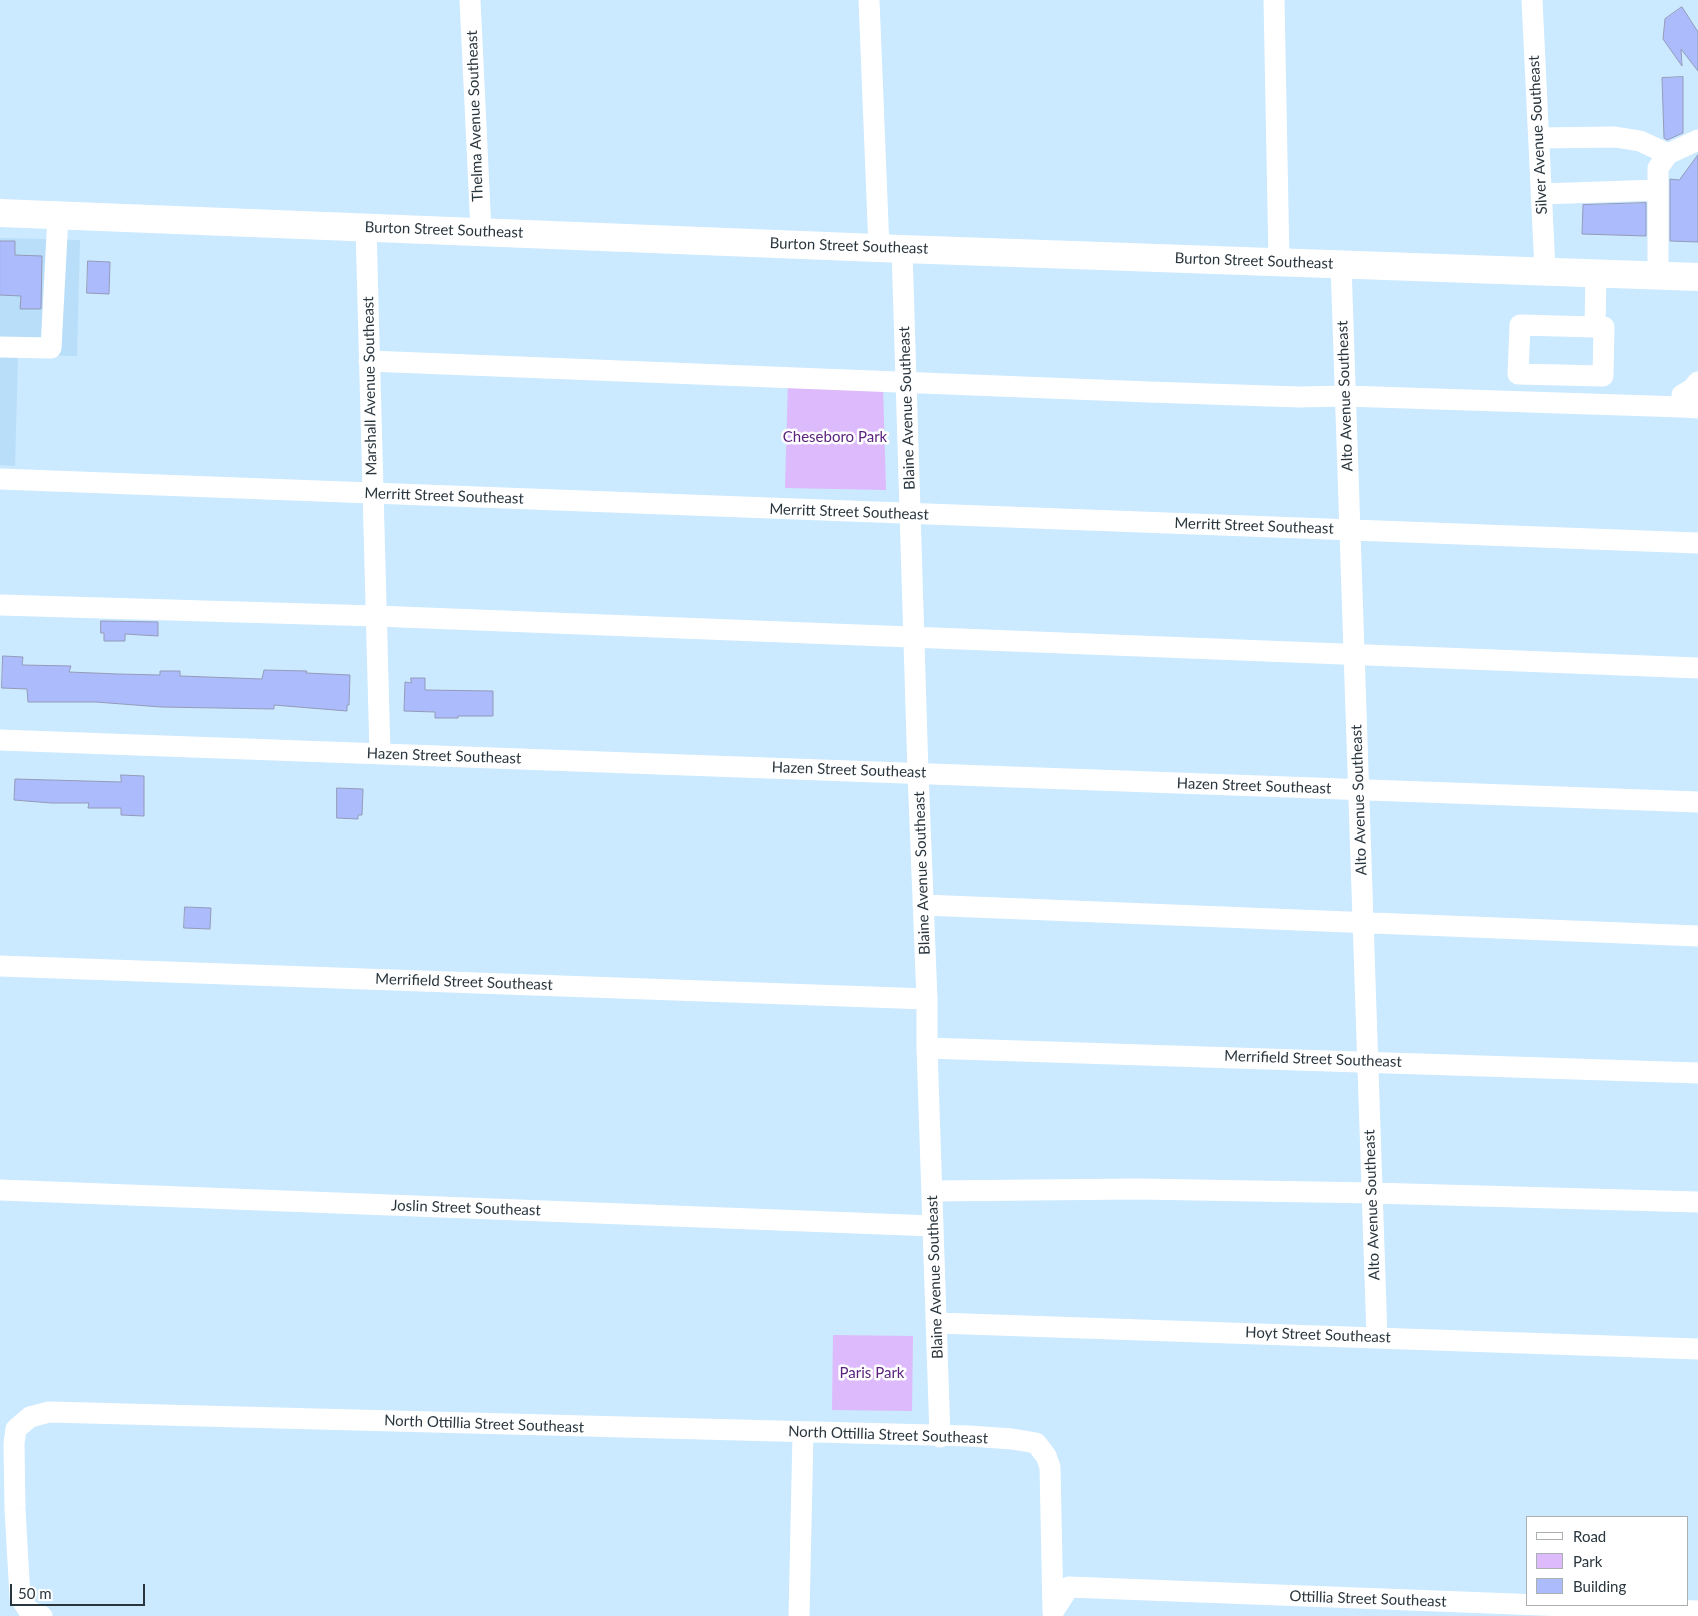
<!DOCTYPE html>
<html>
<head>
<meta charset="utf-8">
<style>
  body { margin:0 }
  #map { position:relative; width:1698px; height:1616px; overflow:hidden; background:#cbe9ff; font-family:Lato,sans-serif }
  canvas { display:block }
  .legend { position:absolute; left:1526px; top:1516px; width:162px; height:90px; box-sizing:border-box; background:#fff; border:1px solid #aaafb2; margin:0; padding:6px 9px; list-style:none; font-size:15px; color:#2a363e }
  .legend li { display:flex; align-items:center; gap:10px; height:25px }
  .legend b { width:25px; border:1px solid #aaafb2 }
  .scale { position:absolute; left:10px; top:1584px; width:135px; height:22px; box-sizing:border-box; border:2px solid #2a363e; border-top:0; padding-left:6px; font-size:15px; line-height:18px; white-space:nowrap; color:#2a363e; -webkit-text-stroke:4px #fff; paint-order:stroke }
</style>
</head>
<body>
<div id="map">
<canvas width="1698" height="1616"></canvas>
<ul class="legend">
<li><b style="height:6px;background:#fff"></b>Road</li>
<li><b style="height:14px;background:#ddbafb"></b>Park</li>
<li><b style="height:14px;background:#acbbfc"></b>Building</li>
</ul>
<div class="scale">50 m</div>
</div>
<script>
const ctx = document.querySelector('canvas').getContext('2d');
ctx.lineJoin = 'round';
function fill(path, color) {
  ctx.fillStyle = color;
  ctx.fill(path, 'evenodd');
}
function stroke(path, color, width, dash) {
  ctx.strokeStyle = color;
  ctx.lineWidth = width;
  ctx.lineCap = dash ? 'butt' : 'round';
  ctx.setLineDash(dash || []);
  ctx.stroke(path);
}
function drawText(font, color, halo, rows, align = 'center') {
  ctx.font = font + ' Lato,sans-serif';
  ctx.lineWidth = 5;
  ctx.setLineDash([]);
  ctx.textBaseline = 'middle';
  ctx.strokeStyle = halo;
  ctx.fillStyle = color;
  for (const [text, x, y, turn = 0] of rows) {
    ctx.save();
    ctx.translate(x, y);
    ctx.rotate((+turn || 0) * Math.PI / 180);
    ctx.textAlign = isNaN(turn) ? turn : align;
    if (halo) ctx.strokeText(text, 0, 0);
    ctx.fillText(text, 0, 0);
    ctx.restore();
  }
}
fill(new Path2D(`
  M0,238l80,2 -3,116 -59,-1 -3,111 -15,-1z`), '#b9def9');
fill(new Path2D(`
  M788,381l95,5 3,104 -101,-2z
  M833,1335l80,1 -1,75 -80,-1z`), '#ddbafb');
const building = new Path2D(`
  M1682,7l16,25v39l-17,-22 1,17 -19,-27 2,-20z
  M1683,77v56l-16,7 -3,-2 -2,-60z
  M1698,155v87l-28,-1v-62l9,1z
  M1646,203v33l-64,-2 1,-29z
  M0,241h15v14l27,1 -1,53h-21l1,-13 -21,-1z
  M88,261l22,1 -1,32 -22,-1z
  M101,621l57,1v14l-33,-2v7h-21v-8h-3z
  M3,656l20,1 -1,8 49,1 -2,6 49,2 42,1v-4h20v5l82,3 2,-9 43,1 -1,2 44,2 -1,30h-2v6l-73,-6v4l-113,-2 -65,-5h-68l-1,-13 -25,-1z
  M411,678h14v12l68,1v25h-35v2h-23v-6l-31,-1 1,-29 6,1z
  M121,775l23,1v40l-23,-1v-7h-33l1,-5h-38l-37,-3 1,-21 106,3z
  M337,788l26,1 -1,26h-4v4l-21,-1z
  M185,907l26,1 -1,21 -26,-1z`);
fill(building, '#acbbfc');
stroke(building, '#949bb8', 1);
stroke(new Path2D(`
  M470,0l11,231
  M869,0l10,248
  M1274,0l5,261
  M1532,0l13,270
  M1539,138l76,-1 25,4 28,13
  M1541,194l117,-4
  M366,227l14,527
  M902,249l16,524 9,226v49l13,389
  M1341,264l36,1073
  M1658,275v-107l10,-14 30,-14
  M1595,327h9l-1,49 -85,-2 2,-49 75,2 1,-55
  M0,347l51,1 7,-132
  M369,361l780,31 150,5 46,-1 337,11
  M1698,382l-6,7 -10,6v12l16,1
  M0,479l1698,64
  M0,605l376,11 1322,52
  M0,740l1698,62
  M923,905l775,31
  M0,966l927,33
  M927,1048l771,25
  M0,1190l933,36
  M932,1191l206,-2 234,4 326,9
  M937,1323l761,26
  M1053,1612l16,-25 629,24
  M42,1616l-13,-5 -9,-14 -5,-88 -1,-65 2,-15 14,-12 19,-5 920,24 43,3 24,4 10,13 4,11 3,145
  M799,1616l4,-183`), '#fff', 21);
stroke(new Path2D(`
  M0,213l902,36 796,28`), '#fff', 28);
drawText('15px', '#2a363e', '#fff', [
  ["Thelma Avenue Southeast",475,116,-92],
  ["Silver Avenue Southeast",1538,135,-93],
  ["Burton Street Southeast",444,230,2],
  ["Burton Street Southeast",849,246,2],
  ["Burton Street Southeast",1254,261,2],
  ["Marshall Avenue Southeast",370,386,-91],
  ["Alto Avenue Southeast",1345,396,-92],
  ["Blaine Avenue Southeast",907,408,-92],
  ["Merritt Street Southeast",444,496,2],
  ["Merritt Street Southeast",849,512,2],
  ["Merritt Street Southeast",1254,526,2],
  ["Hazen Street Southeast",444,756,2],
  ["Hazen Street Southeast",849,770,2],
  ["Hazen Street Southeast",1254,786,2],
  ["Alto Avenue Southeast",1359,800,-92],
  ["Blaine Avenue Southeast",922,873,-92],
  ["Merrifield Street Southeast",464,982,2],
  ["Merrifield Street Southeast",1313,1059,2],
  ["Alto Avenue Southeast",1372,1205,-92],
  ["Joslin Street Southeast",466,1208,2],
  ["Blaine Avenue Southeast",935,1277,-92],
  ["Hoyt Street Southeast",1318,1335,2],
  ["North Ottillia Street Southeast",484,1424,2],
  ["North Ottillia Street Southeast",888,1435,2],
  ["Ottillia Street Southeast",1368,1599,2]
]);
drawText('15px', '#5a247e', '#fff', [
  ["Cheseboro Park",835,437],
  ["Paris Park",872,1373]
]);
</script>
</body>
</html>
